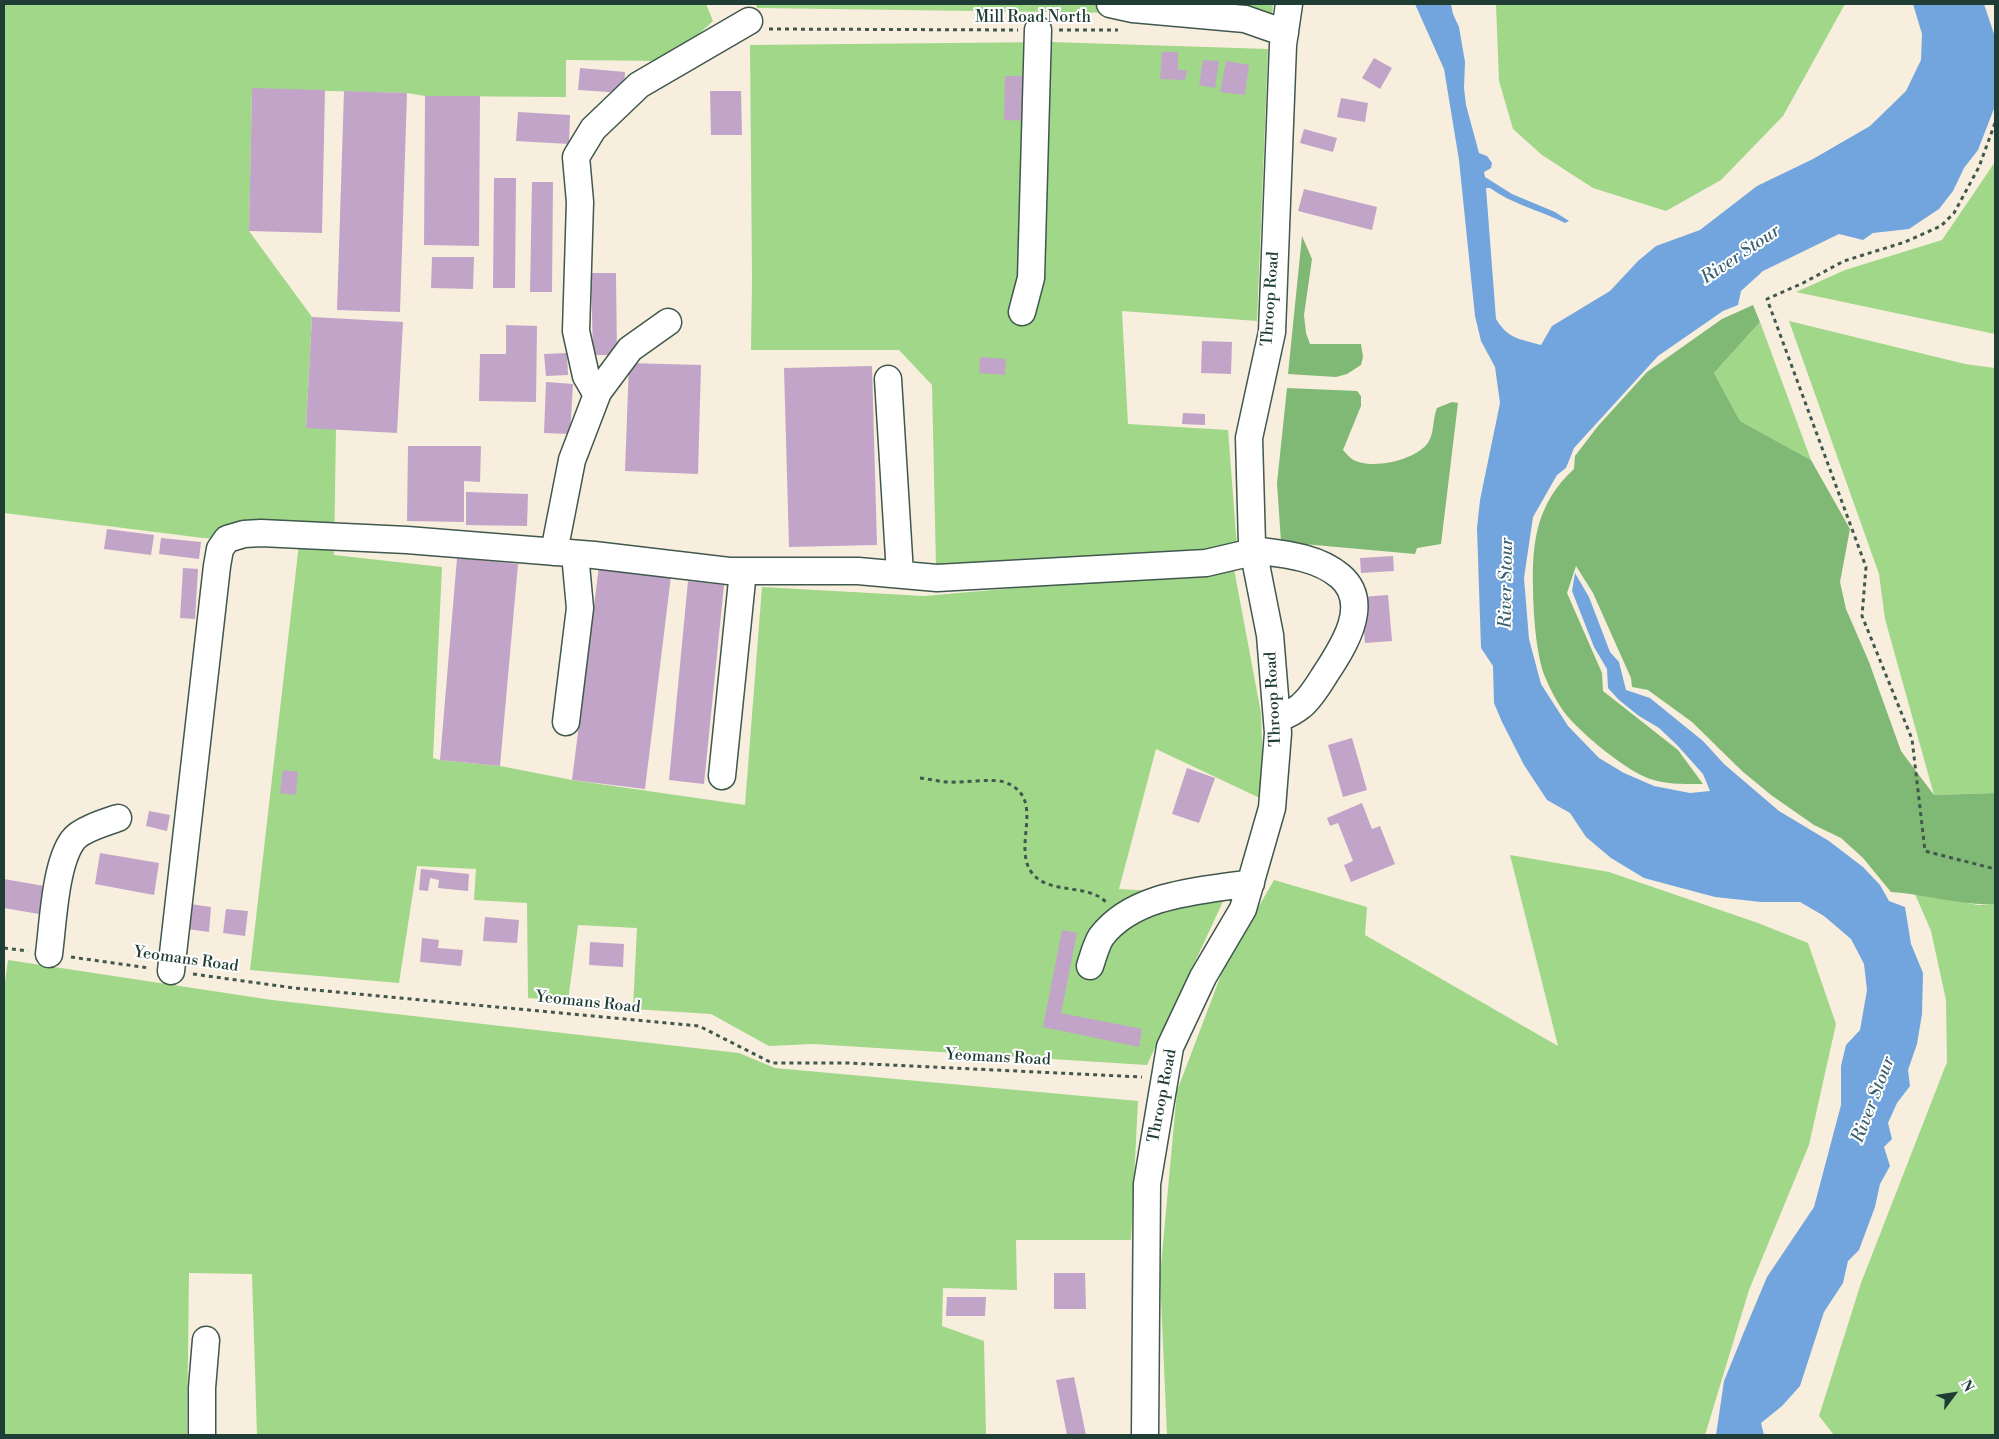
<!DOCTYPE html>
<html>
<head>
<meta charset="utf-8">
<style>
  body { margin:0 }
  #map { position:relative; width:1999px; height:1439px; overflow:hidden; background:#f8eedd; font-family:"Libre Bodoni",serif }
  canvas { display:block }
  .frame { position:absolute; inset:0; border:5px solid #1f3d34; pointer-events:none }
  .north { position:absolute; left:1929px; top:1369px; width:50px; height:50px; -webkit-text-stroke:4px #fff; paint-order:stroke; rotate:59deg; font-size:14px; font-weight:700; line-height:20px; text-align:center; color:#1f3d34 }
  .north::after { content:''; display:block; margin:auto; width:18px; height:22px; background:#1f3d34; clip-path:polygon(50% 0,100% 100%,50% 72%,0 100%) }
</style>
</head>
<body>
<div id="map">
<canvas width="1999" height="1439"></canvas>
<div class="frame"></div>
<div class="north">N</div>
</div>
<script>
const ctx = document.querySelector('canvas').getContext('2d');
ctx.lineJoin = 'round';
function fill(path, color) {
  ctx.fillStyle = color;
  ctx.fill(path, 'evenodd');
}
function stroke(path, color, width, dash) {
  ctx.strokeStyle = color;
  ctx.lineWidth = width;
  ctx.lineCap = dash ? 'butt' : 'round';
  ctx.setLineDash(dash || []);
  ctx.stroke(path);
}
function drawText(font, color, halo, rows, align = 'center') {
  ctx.font = font + ' "Libre Bodoni",serif';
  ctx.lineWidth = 4;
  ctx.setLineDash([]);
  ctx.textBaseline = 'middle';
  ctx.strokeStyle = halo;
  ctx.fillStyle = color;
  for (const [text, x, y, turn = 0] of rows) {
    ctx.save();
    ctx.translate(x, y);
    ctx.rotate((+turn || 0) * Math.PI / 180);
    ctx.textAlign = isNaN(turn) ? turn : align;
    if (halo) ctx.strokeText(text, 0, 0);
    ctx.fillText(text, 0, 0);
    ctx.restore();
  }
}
fill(new Path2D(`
  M4,4h702l7,17 -44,40 -103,-1v37l-141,-1 -18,-3 -155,-4 -3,142 63,86 -6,110 30,2 -2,126 108,12 -9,191 7,2 60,6 72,14 173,25 17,-218 162,9 310,-27 27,144 3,87 -108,-51 -37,140 107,6 -79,170 -334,-21 -44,2 -58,-32 -78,-5 4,-81 -59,-3 -10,76 -40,-3 -1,-95 -53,-3 2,-31 -59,-3 -18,117 -149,-13 49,-426 -96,-6 -199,-25z
  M756,4h517l-1,11 -515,-7z
  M1496,4h349l-62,112 -62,64 -55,31 -73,-23 -51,-33 -29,-26 -14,-48z
  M1052,42l216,7 -11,272 -135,-10 6,113 100,6 9,117 -301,20 -4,-182 -33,-35h-148l1,-71 -2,-234z
  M1995,162v172l-199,-42 49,-22 97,-30z
  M1789,321l176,43 30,4v425l-61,2 -49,-176 -6,-45z
  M1760,322l51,138 -71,-39 -26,-48z
  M1510,855l99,17 149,51 50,20 28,81 -27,121 -60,145 -44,145h-538l-7,-159 17,-185 47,-124 50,-87 93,27 -2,28 193,111z
  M1915,894l63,11 17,-1v531h-161l-15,-19 42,-133 86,-221 -1,-62 -15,-69z
  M8,960l264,40 467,53 36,15 363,33 -7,139h-115l1,50 -74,-2 -1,38 42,15 2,94h-729l-5,-161 -63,-1 -2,162h-183v-446z`), '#a0d789');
fill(new Path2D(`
  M1302,236l10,23 -8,56 2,18 4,11h51l2,13 -2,8 -14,9 -11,3 -48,-3z
  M1753,305l7,17 -46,51 26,48 71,39 39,69 -10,53 6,27 23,53 32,89 33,44 61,-2v111c-35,2 -69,-10 -104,-12l-28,-34 -22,-20 -27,-13 -43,-30 -29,-24 -50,-49 -44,-32 -16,-3 -1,-9 -38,-85 -17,-27 -9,27 35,80 1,18 75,59 25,34c-19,0 -42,1 -60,-8 -23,-11 -57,-39 -74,-58 -9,-10 -18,-27 -23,-39 -10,-21 -13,-69 -13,-93 -1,-47 5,-84 41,-117l1,-13 23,-30 49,-54 75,-53z
  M1287,388l70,3 4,5v10l-18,44c3,3 6,7 9,9 18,12 69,1 78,-20 4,-9 3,-21 7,-31l15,-6 6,1 -17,141 -24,4 -2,6 -134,-12 -4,-59z`), '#80b875');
fill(new Path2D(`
  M1415,4h36l2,10 6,13 6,35 -1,26 2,17 13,48 8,3 5,7 -1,5 -7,4 1,5 27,17 43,18 14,9 -4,2c-25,-13 -52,-18 -75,-35h-4l10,131c12,20 24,20 45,26l11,-19 58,-35 28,-30 18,-15 44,-16 57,-44 56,-27 57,-33 36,-35 15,-31 1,-26 -9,-30h71l11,33v69l-17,44 -14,18 -11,23 -14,18 -30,20 -36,4 -10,7 -24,-6 -76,37 -22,20 -3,14 -15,6 -65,45 -84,92 -8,20 -9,7 -24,42 -9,61 5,61 12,45 27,42 31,32 25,15 30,13 36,7 20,-2 -7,-17 -26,-29 -18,-17 -20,-12 -20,-16 -11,-12 -1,-19 -13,-22 -22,-56 3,-18 14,24 21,55 9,10 7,28 24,8 53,43 21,23 55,47 50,30 34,26 17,18 9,16 16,6 6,37 12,29 -1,41 -5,30 -9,26 2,16 -13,17 -9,20 4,16 -8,8 6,19 -10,18 -5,23 -16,43 -11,11 -5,22 -19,29 -24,74 -18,20 -21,17 3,12h-48l8,-54 22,-54 21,-50 47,-70 27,-102v-39l5,-21 14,-15 7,-40 -3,-26 -13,-25 -27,-23 -24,-14h-39l-46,-5 -71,-19 -33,-20 -25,-21 -16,-24 -23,-13 -23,-35 -22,-43 -8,-19 -1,-37 -12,-18 -4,-120 3,-28 20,-97 -5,-36 -14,-26 -6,-25 -16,-156 -15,-91z`), '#72a5de');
fill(new Path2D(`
  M1162,52h16v18h9l-2,10 -25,-1z
  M1374,58l18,10 -12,21 -18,-11z
  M1203,60l16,1 -4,27 -16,-3z
  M1226,61l23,4 -4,30 -25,-3z
  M580,68l45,4 -1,21 -46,-3z
  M1005,76h27v45l-28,-1z
  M252,88l73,2 -3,143 -73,-2z
  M344,91l63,2 -7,219 -63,-2z
  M710,91h31l1,44h-31z
  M425,96h55l-1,150 -55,-1z
  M1341,98l27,5 -3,19 -28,-5z
  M518,112l52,3 -1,29 -53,-3z
  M1304,129l33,9 -4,14 -33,-9z
  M494,178h22l-1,110h-22z
  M532,182h21l-1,110h-22z
  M1304,189l73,18 -5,23 -74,-19z
  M432,257h42l-1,32 -42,-1z
  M591,273h25l1,82h-24z
  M312,317l91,5 -6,111 -91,-5z
  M506,325l31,1 -1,76 -57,-1 1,-47h26z
  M1202,341l30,1 -1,32 -30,-1z
  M567,353l1,22 -22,1 -2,-22z
  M980,357l26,2 -1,16 -26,-2z
  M629,363l72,2 -3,109 -73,-3z
  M872,366l5,179 -88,2 -5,-179z
  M546,382l27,2 -3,50 -26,-1z
  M1183,413l22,1v11l-23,-1z
  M408,446h73l-1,36 -16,-1v41l-57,-1z
  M466,492l62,2 -1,32 -61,-1z
  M107,529l47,6 -3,20 -47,-6z
  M161,538l40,4 -2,17 -40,-5z
  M1393,556l1,15 -33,2 -1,-15z
  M457,558l61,6 -18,202 -60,-6z
  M599,566l72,10 -26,213 -73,-9z
  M183,568l15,1 -3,50 -15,-1z
  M688,581l36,4 -20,199 -35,-4z
  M1388,595l4,46 -27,2 -4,-46z
  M1352,738l15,52 -24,7 -15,-52z
  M1187,768l28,10 -16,45 -27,-9z
  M283,770l15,2 -2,23 -16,-2z
  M1362,803l10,26 8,-3 15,38 -44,18 -7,-17 9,-4 -15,-38 -8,3 -3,-8z
  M149,811l21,4 -3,16 -21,-5z
  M100,853l59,10 -5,32 -59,-11z
  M421,869l48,5 -1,17 -30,-3 1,-8 -9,-2 -2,13 -9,-1z
  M4,879l40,7 -5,28 -35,-6z
  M190,904l21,3 -2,25 -22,-3z
  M226,909l22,2 -3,25 -22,-3z
  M485,917l34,3 -2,23 -34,-2z
  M1062,930l15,3 -16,80 81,16 -3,18 -96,-20z
  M422,938l17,2 -1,8 25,2 -2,16 -41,-4z
  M590,942l34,2 -1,23 -34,-2z
  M1054,1273h31l1,36h-32z
  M947,1297h39l-1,19h-39z
  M1074,1377l12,58h-19l-11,-55z`), '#c2a4c8');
const minor = new Path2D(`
  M1110,4l23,5 112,10 40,14
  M1022,312l9,-34 7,-248
  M888,379l12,195
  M597,395l-11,-19 -10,-45 4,-129 -4,-45 17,-28 46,-44 110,-64
  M1253,550c29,4 63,6 87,26 32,27 3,71 -14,97 -7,11 -15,25 -25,33 -7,6 -16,10 -24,13
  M554,552l18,-92 26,-68 32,-43 38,-27
  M566,722l14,-114 -5,-54
  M722,776l21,-205
  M49,954c4,-30 6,-90 24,-114 7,-10 33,-18 45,-22
  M1090,966c3,-9 6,-21 11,-29 33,-44 100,-46 150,-54
  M171,971l46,-405 3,-17 7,-10 17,-5 17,-1 146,7 187,15 135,16h129l79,7 269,-15 47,-11
  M202,1435v-47l4,-48
  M1145,1435l2,-251 23,-137 33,-70 40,-68 29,-101 6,-75 -8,-98 -18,-91 -3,-106 23,-106 11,-287 6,-41`);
stroke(minor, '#40584d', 29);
stroke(new Path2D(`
  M769,29l249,1
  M1059,30h59
  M1995,123l-16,44 -25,46 -13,13 -36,16 -61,19 -41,22 -36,16 99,268 -4,49 50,123 13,112 70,18
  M920,778c10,1 20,4 30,4 14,1 41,-4 54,0 44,15 7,64 28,91 17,22 55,10 74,29
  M4,948l24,3
  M71,957l78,11
  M193,974l101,14 405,38 73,37h76l294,14`), '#40584d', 3, [4, 4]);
stroke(minor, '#fff', 26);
drawText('16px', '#1f3d34', '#fff', [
  ["Mill Road North",1033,18],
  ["Throop Road",1271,299,-86],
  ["Throop Road",1274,699,-93],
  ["Yeomans Road",186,960,8],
  ["Yeomans Road",588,1003,6],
  ["Yeomans Road",998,1058,3],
  ["Throop Road",1163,1096,-79]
]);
drawText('italic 18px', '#3c6170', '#fff', [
  ["River Stour",1741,255,-34],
  ["River Stour",1507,583,-89],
  ["River Stour",1874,1100,-69]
]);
</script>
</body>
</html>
